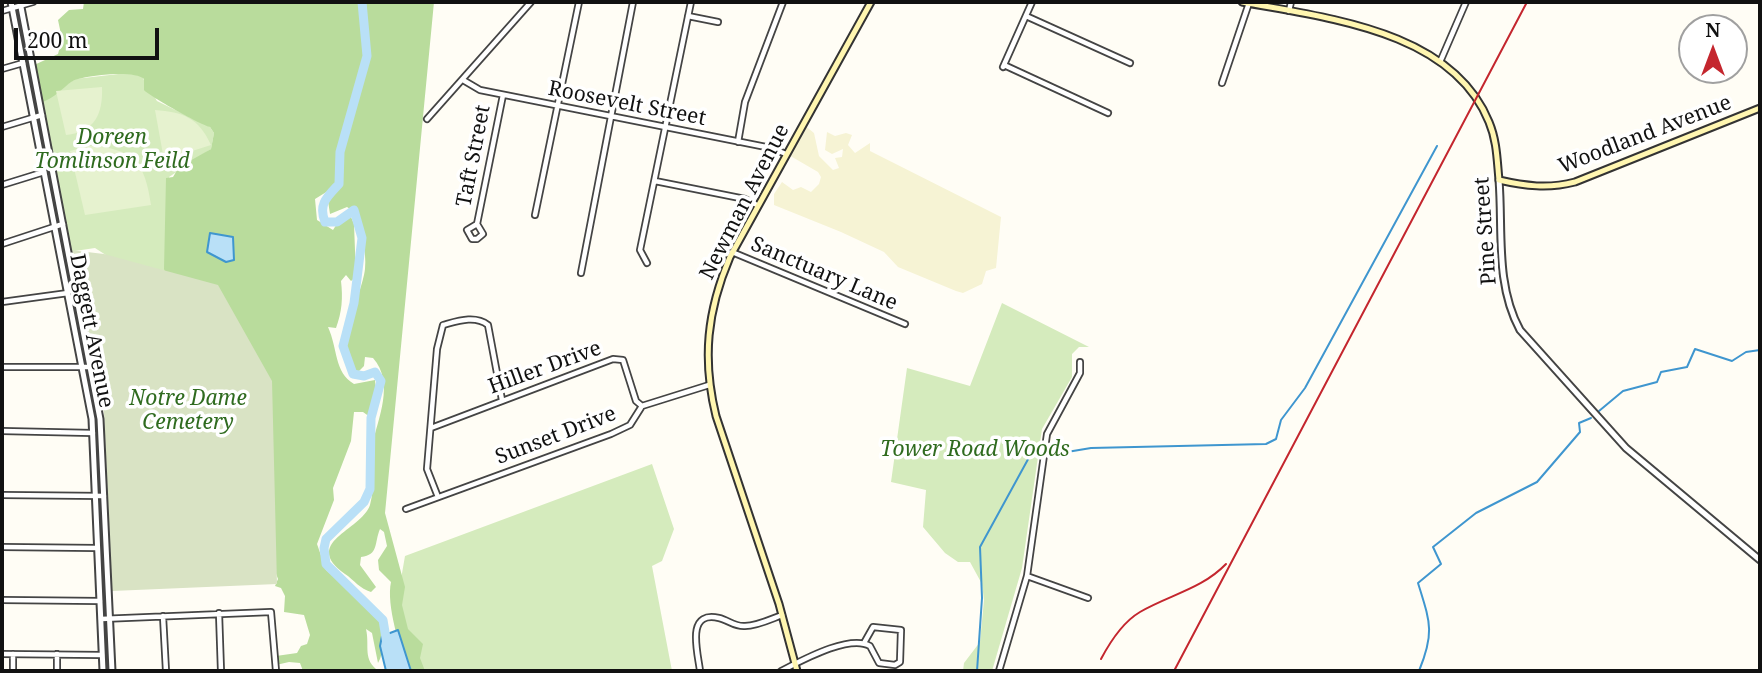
<!DOCTYPE html>
<html>
<head>
<meta charset="utf-8">
<style>
  body { margin:0 }
  #map { position:relative; width:1762px; height:673px; overflow:hidden; background:#fffdf5; font-family:"Noto Serif",serif }
  canvas { display:block }
  .frame { position:absolute; inset:0; border:4px solid #111; pointer-events:none }
  .north { position:absolute; left:1678px; top:14px; width:70px; height:70px; box-sizing:border-box; background:#fff; border:2px solid #a0a0a0; border-radius:50%; rotate:0deg; font-size:19px; font-weight:700; line-height:28px; text-align:center; color:#111 }
  .north::after { content:''; display:block; margin:auto; width:24px; height:32px; background:#c4262e; clip-path:polygon(50% 0,100% 100%,50% 72%,0 100%) }
  .scale { position:absolute; left:14px; top:28px; width:145px; height:32px; box-sizing:border-box; border:4px solid #111; border-top:0; padding-left:9px; font-size:21px; line-height:24px; white-space:nowrap; color:#111; -webkit-text-stroke:5px #fff; paint-order:stroke }
</style>
</head>
<body>
<div id="map">
<canvas width="1762" height="673"></canvas>
<div class="frame"></div>
<div class="north">N</div>
<div class="scale">200 m</div>
</div>
<script>
const ctx = document.querySelector('canvas').getContext('2d');
ctx.lineJoin = 'round';
function fill(path, color) {
  ctx.fillStyle = color;
  ctx.fill(path, 'evenodd');
}
function stroke(path, color, width, dash) {
  ctx.strokeStyle = color;
  ctx.lineWidth = width;
  ctx.lineCap = dash ? 'butt' : 'round';
  ctx.setLineDash(dash || []);
  ctx.stroke(path);
}
function drawText(font, color, halo, rows, align = 'center') {
  ctx.font = font + ' "Noto Serif",serif';
  ctx.lineWidth = 7;
  ctx.setLineDash([]);
  ctx.textBaseline = 'middle';
  ctx.strokeStyle = halo;
  ctx.fillStyle = color;
  for (const [text, x, y, turn = 0] of rows) {
    ctx.save();
    ctx.translate(x, y);
    ctx.rotate((+turn || 0) * Math.PI / 180);
    ctx.textAlign = isNaN(turn) ? turn : align;
    if (halo) ctx.strokeText(text, 0, 0);
    ctx.fillText(text, 0, 0);
    ctx.restore();
  }
}
fill(new Path2D(`
  M803,124l11,9 5,23 14,14 6,-2 -4,-10 7,-1 1,-8 -11,5 -7,-4 2,-18 8,4 11,-3 6,2 -4,10 7,8 15,-10v8l131,66 -5,51 -10,3 -4,13 -19,9 -7,-2 -58,-24 -14,-15 -43,-20 -67,-27v-11l8,-12 11,8 8,-3 10,5 8,-8 2,-7 -3,-5 -31,-18z`), '#f6f3d4');
fill(new Path2D(`
  M127,73l14,2 16,26 53,26 4,6 -3,16 -42,28 -3,97 -54,-15 -17,-11 -27,4 -28,-149 35,-24z
  M1002,303l87,44h-10l-7,7v23l-30,52 -20,139 -30,103h-29l1,-8 16,-21 4,-42 -2,-16 -12,-22h-12l-13,-9 -22,-26 3,-37 -35,-8 16,-114 63,18z
  M652,464l22,65 -12,32 -10,5 20,105h-261l-15,-63 9,-52z`), '#d5ebbd');
fill(new Path2D(`
  M84,2h350l-49,511 20,74 -3,18 6,24 15,15 -3,14 5,13h-17c-8,-23 -22,-66 -17,-89l-12,-12 -1,-10 9,-14 -3,-14 -4,-3c-6,14 -1,26 -19,28l-1,8 16,22 -5,5c-11,-3 -17,-12 -26,-18 -44,-32 16,-43 25,-69 6,-20 -2,-40 2,-59 6,-28 23,-63 1,-88l-8,-1 -1,9 -7,7c-28,-19 5,-77 8,-104 2,-19 -5,-35 -6,-54l-12,-8 -17,7 -2,-13 8,-8v-7l-21,13 2,21 16,10 9,-14 9,1 3,7 2,53 -5,4 -5,-6 -5,6c2,17 1,31 -5,47l-8,-1c10,22 6,45 26,57l21,-4 1,10 -6,27 -7,-5h-9l-3,29 -18,47 1,12 -17,44 9,26 54,48c4,13 5,34 -2,45l-6,-30 -6,-4c4,17 -4,31 13,42h-76l-3,-8 -11,-1 -13,3v-9l21,-3 4,-7 6,-2 3,-9 -6,-20 -20,-3 1,-16 -4,-8 -6,-2 3,-7 -114,-310 2,-91 7,-1 6,-10 32,-18 3,-16 -4,-6c-7,-1 -61,-31 -66,-37v-11c-9,-9 -53,-4 -66,0 -11,2 -19,18 -38,24l-8,-37 26,-12 4,-15 -4,-19 11,-10 14,-1z`), '#b9dc9c');
fill(new Path2D(`
  M70,250l34,4 114,31 54,96 5,203 -165,7 -8,-178z`), '#d9e3c4');
fill(new Path2D(`
  M102,87c1,27 -7,45 -36,48l-10,-44z
  M155,110c28,2 44,8 56,35l-47,15z
  M89,146c45,2 56,17 62,59l-66,10 -15,-64z`), '#e6f2cf');
const water = new Path2D(`
  M210,233l23,4 1,23 -8,2 -19,-10z
  M398,630l13,41h-25l-6,-25 2,-10z`);
fill(water, '#b9e0f7');
stroke(water, '#3f96cf', 2);
stroke(new Path2D(`
  M1599,411l24,-20 34,-9 4,-10 26,-5 8,-18 37,12 14,-9 14,-2
  M1051,447l16,5 24,-4 175,-4 10,-5 5,-19 24,-32 132,-242
  M977,671l5,-73 -2,-51 52,-95
  M1419,671c16,-39 11,-49 -1,-88l23,-19 -8,-17 43,-34 61,-31 43,-50 -1,-9 12,-5`), '#3f96cf', 2);
stroke(new Path2D(`
  M362,2l5,54 -27,96 -1,32c-12,13 -21,20 -14,38h12l17,-12 8,28 -8,65 -11,43 10,28 11,2 11,-4 6,9 -10,37 -1,71 -6,13 -38,37 -2,9 2,16 57,56 4,24`), '#b9e0f7', 9);
const minor = new Path2D(`
  M2,11l31,-9
  M1289,11l2,-9
  M688,16l30,6
  M1026,16l104,47
  M1440,62l26,-60
  M1004,65l104,48
  M1003,67l29,-65
  M2,69l21,-6
  M463,80l17,10 291,58 15,6
  M1222,83l27,-80
  M427,119l104,-117
  M2,127l40,-12
  M738,142l7,-40 38,-100
  M655,181l90,18 12,6
  M2,185l42,-13
  M535,215l44,-213
  M477,224l6,10 -6,5h-5l-5,-9 10,-6 26,-129
  M2,244l61,-20
  M732,252l173,72
  M647,263l-7,-13 51,-248
  M581,273l52,-271
  M2,302l66,-9
  M2,367h89
  M431,428l182,-69 10,1 13,41 6,5
  M2,431l91,2
  M2,495l102,1
  M438,497l-11,-28 10,-120 6,-24c15,-4 32,-10 45,0l14,75
  M406,509l205,-75 19,-9 12,-19 67,-21
  M2,547l95,1
  M1027,576l61,22
  M2,600l98,1
  M219,613l2,58
  M163,616l3,55
  M101,619l170,-7 5,59
  M2,654l100,1
  M57,654v17
  M13,671v-17
  M700,671c-2,-18 -15,-61 19,-53 9,2 16,9 26,8 12,0 26,-7 37,-11
  M781,671c20,-10 68,-37 89,-25l9,17 16,2 5,-3 1,-32 -28,-3 -9,16
  M999,671l28,-95 20,-142 33,-61v-11`);
const tertiary = new Path2D(`
  M11,2l81,417 11,252
  M20,2l80,417 12,252
  M1499,180c4,50 -4,104 21,150l106,118 134,112`);
const secondary = new Path2D(`
  M1242,2c84,16 210,28 247,120 8,19 8,38 10,58 26,6 49,9 76,2l185,-74
  M797,671l-18,-67 -63,-188c-14,-57 -9,-105 14,-159l141,-255`);
stroke(minor, '#444', 8);
stroke(tertiary, '#444', 9);
stroke(secondary, '#333', 9);
stroke(minor, '#fff', 4.5);
stroke(tertiary, '#fff', 5);
stroke(secondary, '#fff6b0', 5);
stroke(new Path2D(`
  M1101,659c9,-17 22,-37 39,-47 29,-17 62,-23 86,-48
  M1174,671l353,-669`), '#c4262e', 2);
drawText('21px', '#111', '#fff', [
  ["Roosevelt Street",627,104,11],
  ["Woodland Avenue",1645,135,-21],
  ["Taft Street",474,156,-79],
  ["Newman Avenue",745,202,-63],
  ["Pine Street",1486,231,-94],
  ["Sanctuary Lane",824,274,23],
  ["Daggett Avenue",91,331,79],
  ["Hiller Drive",545,368,-20],
  ["Sunset Drive",556,436,-21]
]);
drawText('italic 21px', '#2f6b1f', '#fff', [
  ["Doreen",112,138],
  ["Tomlinson Feild",112,162],
  ["Notre Dame",188,399],
  ["Cemetery",188,423],
  ["Tower Road Woods",975,450]
]);
</script>
</body>
</html>
